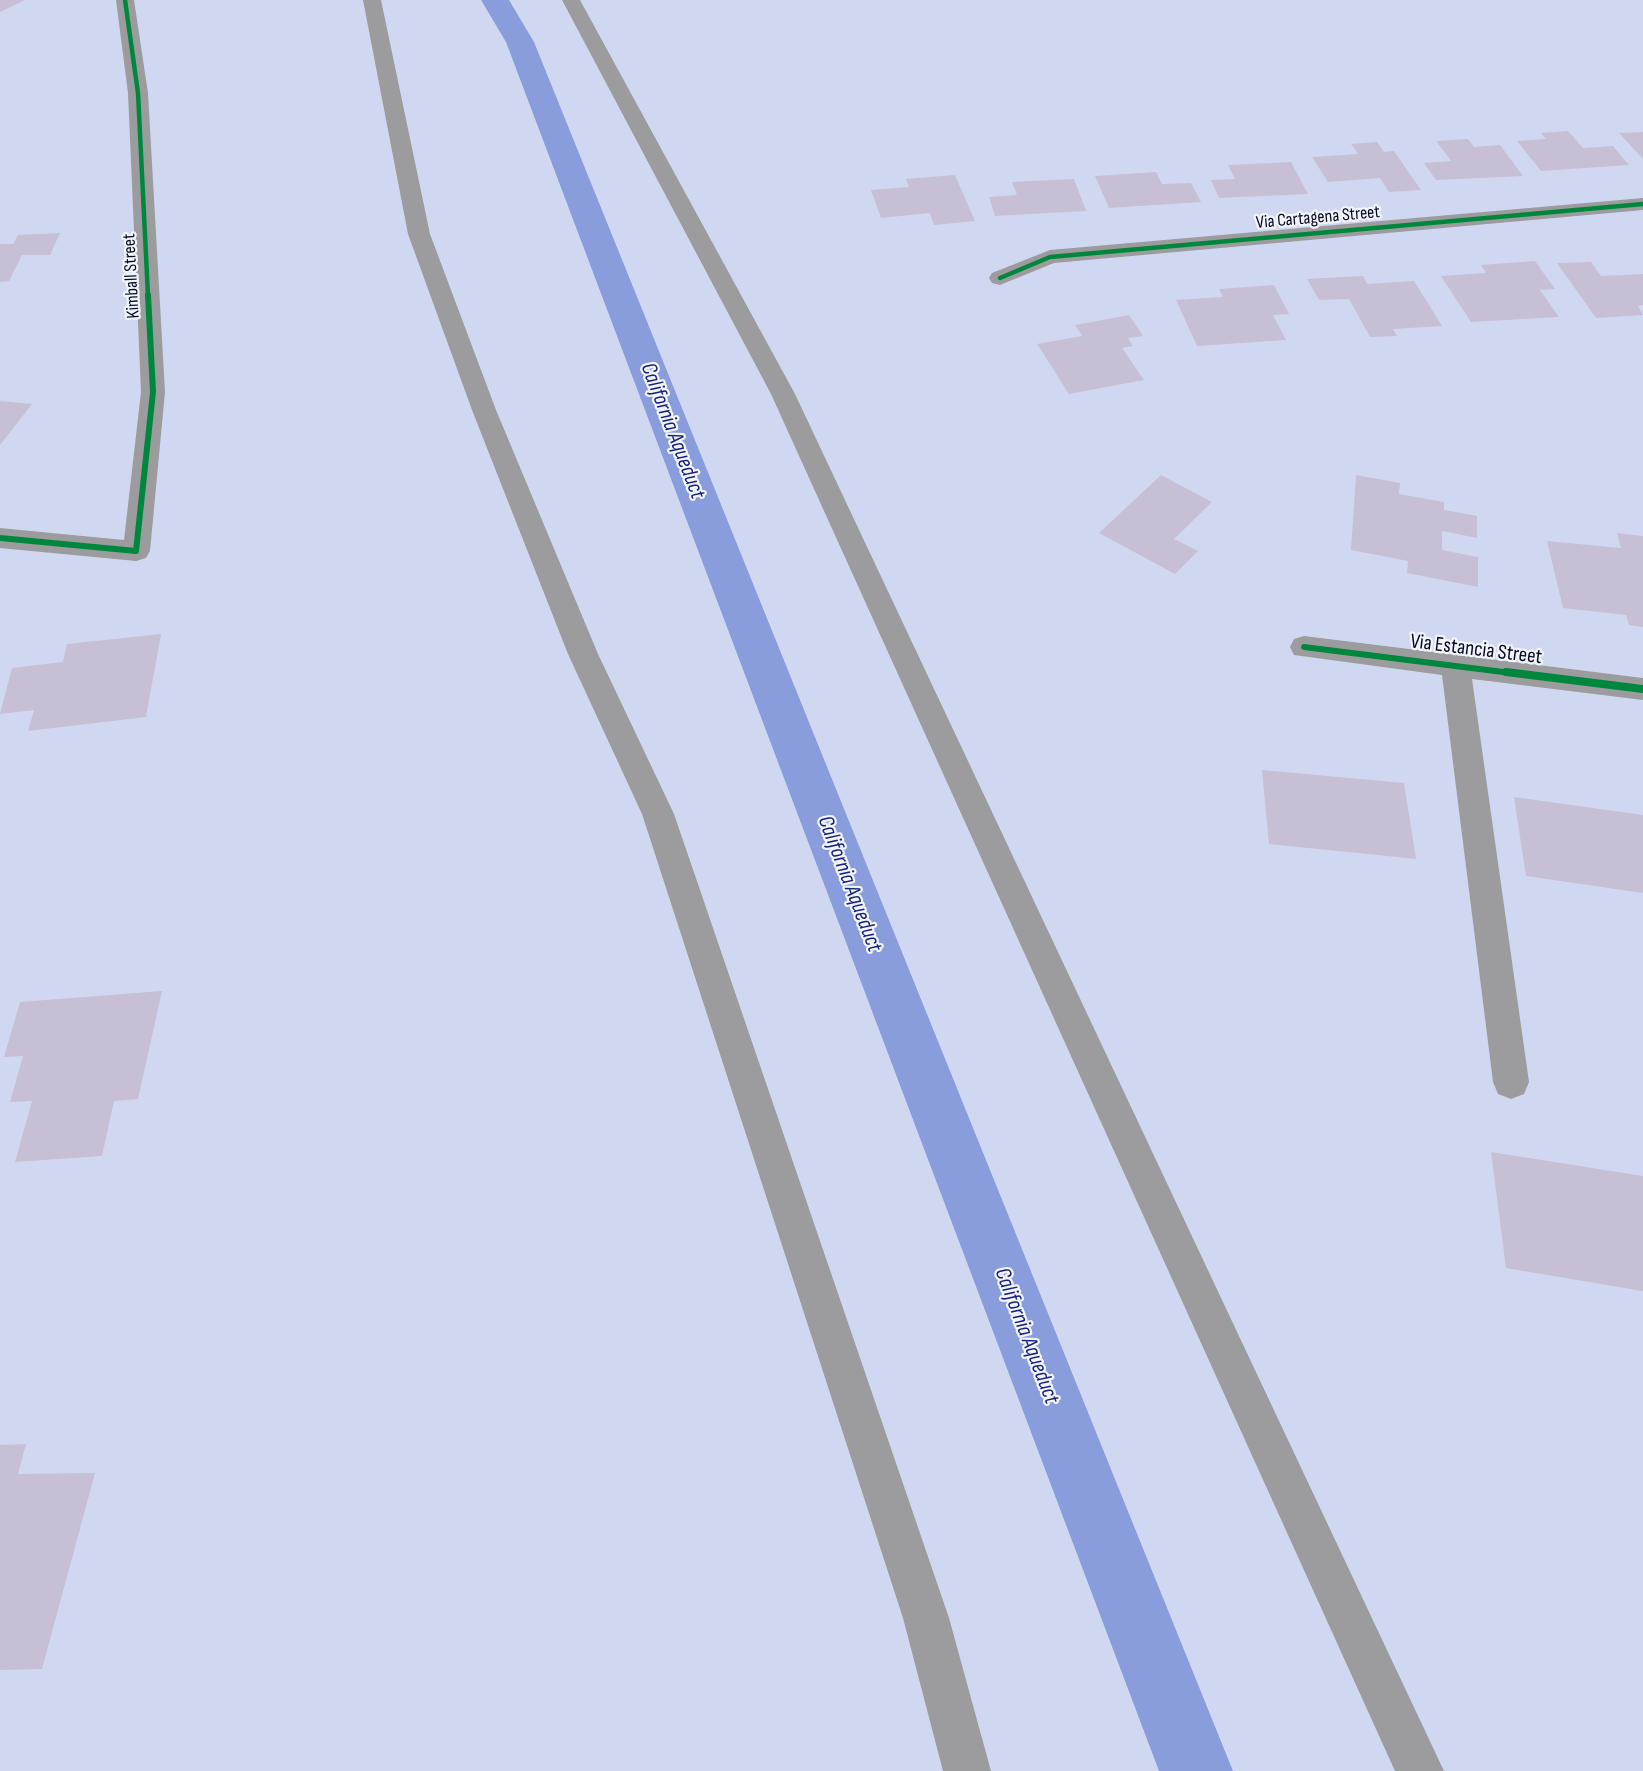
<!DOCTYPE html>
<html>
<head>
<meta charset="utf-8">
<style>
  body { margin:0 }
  canvas { display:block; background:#cfd8f0 }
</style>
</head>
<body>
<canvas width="1643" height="1771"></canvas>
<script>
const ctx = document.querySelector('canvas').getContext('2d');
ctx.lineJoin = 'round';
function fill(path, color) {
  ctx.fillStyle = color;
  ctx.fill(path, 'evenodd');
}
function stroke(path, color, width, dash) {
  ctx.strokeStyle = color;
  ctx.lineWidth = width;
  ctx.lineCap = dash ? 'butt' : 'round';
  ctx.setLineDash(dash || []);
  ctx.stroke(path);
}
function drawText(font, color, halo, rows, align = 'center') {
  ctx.font = font + ' "Sofia Sans Condensed",sans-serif';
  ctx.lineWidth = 4.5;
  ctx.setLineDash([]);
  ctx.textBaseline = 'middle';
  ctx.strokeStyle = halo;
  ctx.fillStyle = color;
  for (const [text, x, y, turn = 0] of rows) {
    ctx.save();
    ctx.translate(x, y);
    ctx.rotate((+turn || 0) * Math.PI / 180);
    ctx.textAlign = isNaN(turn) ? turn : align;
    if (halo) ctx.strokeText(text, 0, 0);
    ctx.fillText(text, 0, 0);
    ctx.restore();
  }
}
fill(new Path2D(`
  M481,0h28l25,42 699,1729h-74l-653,-1729z`), '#899ddc');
fill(new Path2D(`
  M0,0h25l-25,12z
  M1568,131l15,17 30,-2 16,19 -88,6 -24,-30 29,-2 -5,-6z
  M1643,132v27l-24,-26z
  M1468,139l6,8 26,-2 23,31 -87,4 -12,-17 27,-2 -15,-20z
  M1377,142l7,10 10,-1 27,39 -32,2 -9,-14 -52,4 -16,-25 46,-3 -7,-10z
  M1291,162l17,32 -89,4 -8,-18 24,-1 -7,-14z
  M1156,172l6,12 29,-1 10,19 -92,6 -14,-32z
  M955,175l20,46 -41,4 -4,-12 -49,5 -10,-28 38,-3 -3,-8z
  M1074,179l12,32 -91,5 -6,-19 28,-2 -5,-13z
  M60,233l-10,22h-28l-13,26 -9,1v-38h13l5,-9z
  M1535,261l20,28 -15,1 19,27 -88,5 -30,-46 45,-3 -5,-8z
  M1591,262l10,14 42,-2v31l-5,1 5,9 -47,3 -39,-55z
  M1363,276l4,8 47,-3 28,45 -49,3 4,7 -27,1 -21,-38 -30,1 -12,-21z
  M1274,285l15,29 -16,1 13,25 -89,6 -21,-46 47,-3 -4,-8z
  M1129,315l14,21 -15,2 5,8 -11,2 22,32 -75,14 -32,-50 45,-8 -7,-11z
  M0,401l32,3 -32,41z
  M1161,475l51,27 -38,37 24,12 -23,23 -76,-41z
  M1356,475l44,8 -1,11 45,8v8l33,6v22l-35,-7v19l36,7v30l-71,-14 1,-12 -57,-11z
  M1617,533l26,3v91l-14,-2 -3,-10 -63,-7 -16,-67 74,7z
  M161,634l-15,83 -118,14 6,-21 -34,4 12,-46 51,-6 4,-18z
  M1262,770l142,13 12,76 -147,-15z
  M1514,797l129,18v78l-117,-17z
  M162,991l-24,108 -24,2 -12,55 -87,6 17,-61 -22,1 13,-46 -19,1 16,-55z
  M1491,1152l152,24v115l-137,-23z
  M26,1444l-8,30 77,-1 -53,196 -42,1v-225z`), '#c7bfd5');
fill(new Path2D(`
  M116,0h18l14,93 17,299 -15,159 -4,7 -10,3 -136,-13v-20l124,12 17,-148 -13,-299z
  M363,0h18l49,234 66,176 102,244 76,160 275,804 42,153h-48l-40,-153 -261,-804 -74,-160 -96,-244 -64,-176z
  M562,0h18l215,394 649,1377h-49l-624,-1377z
  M1643,198v12l-589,53 -54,22 -8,-2 -3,-5 3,-5 58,-23z
  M1304,636l339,42v22l-171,-21 57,403 -5,12 -13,5 -13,-5 -5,-12 -51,-407 -148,-20 -4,-8 4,-8z`), '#9c9c9f');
stroke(new Path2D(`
  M125,0l13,93 10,203
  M1000,278l50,-21 593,-53`), '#00873e', 4.5);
stroke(new Path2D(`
  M0,538l136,13 17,-159 -5,-97
  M1304,647l215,27`), '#00873e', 6);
stroke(new Path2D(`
  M1506,672l137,17`), '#00873e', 8);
drawText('18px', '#050922', '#f1f4fb', [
  ["Via Cartagena Street",1318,218,-5],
  ["Kimball Street",132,276,-93]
]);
drawText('21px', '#050922', '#f1f4fb', [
  ["Via Estancia Street",1476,650,7]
]);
drawText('italic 22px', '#17227d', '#f1f4fb', [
  ["California Aqueduct",672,431,69],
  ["California Aqueduct",849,884,69],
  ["California Aqueduct",1026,1336,69]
]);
</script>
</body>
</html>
